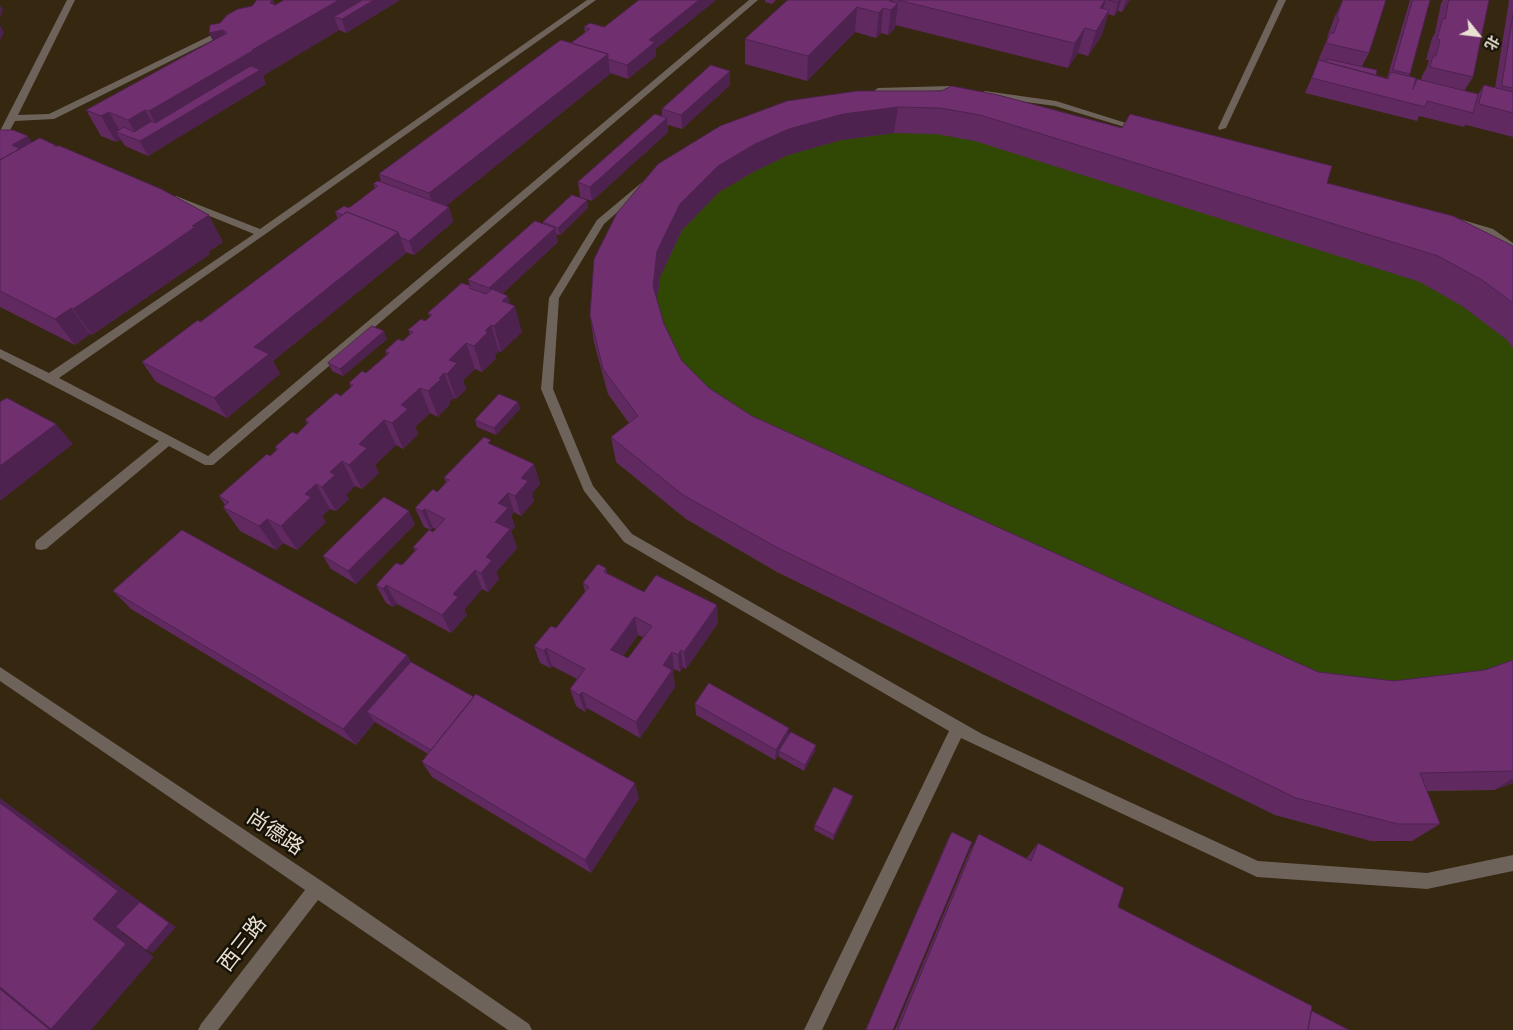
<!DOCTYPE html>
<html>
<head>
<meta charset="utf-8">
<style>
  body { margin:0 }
  #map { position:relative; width:1513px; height:1030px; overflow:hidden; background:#352710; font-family:"Source Sans 3","Noto Sans SC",sans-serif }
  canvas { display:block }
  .north { position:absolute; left:1453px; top:10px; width:50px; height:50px; -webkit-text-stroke:4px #171208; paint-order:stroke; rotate:119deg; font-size:14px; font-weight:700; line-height:20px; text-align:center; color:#eae1d3 }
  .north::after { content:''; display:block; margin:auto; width:18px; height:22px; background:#eae1d3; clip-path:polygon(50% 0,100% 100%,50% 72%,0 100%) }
</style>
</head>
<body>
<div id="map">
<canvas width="1513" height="1030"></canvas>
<div class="north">北</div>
</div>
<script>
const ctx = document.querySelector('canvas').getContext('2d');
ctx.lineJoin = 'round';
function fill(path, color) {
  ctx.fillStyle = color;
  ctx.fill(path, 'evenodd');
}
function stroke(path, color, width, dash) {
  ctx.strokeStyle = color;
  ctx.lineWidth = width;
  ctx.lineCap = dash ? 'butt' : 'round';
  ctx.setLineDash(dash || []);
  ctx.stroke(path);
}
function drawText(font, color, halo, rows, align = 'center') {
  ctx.font = font + ' "Source Sans 3","Noto Sans SC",sans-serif';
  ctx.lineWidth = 5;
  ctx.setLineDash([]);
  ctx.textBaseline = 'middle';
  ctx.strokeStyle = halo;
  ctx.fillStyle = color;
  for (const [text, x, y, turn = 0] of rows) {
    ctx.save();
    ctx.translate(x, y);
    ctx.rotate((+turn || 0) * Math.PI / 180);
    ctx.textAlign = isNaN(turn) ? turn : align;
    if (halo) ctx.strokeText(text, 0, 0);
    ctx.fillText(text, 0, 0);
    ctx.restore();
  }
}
fill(new Path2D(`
  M937,116l576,180v487l-19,7 -100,2 18,49h-41l-96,-26 -498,-243 -91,-53 -70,-57 26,-21 -34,-47 -14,-52 126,-190z`), '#314805');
fill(new Path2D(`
  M67,0h8l-57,115 31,-1 175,-85 7,2 -177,88 -39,2 -7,13 -8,4v-7z
  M587,0h9l-332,235 -205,143 149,78 541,-456h9l-545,465h-8l-36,-19 -123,103 -5,1 -5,-1 -1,-4 1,-4 123,-100 -159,-83v-9l49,24 205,-139 -84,-34v-4h6l84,33z
  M1278,0h8l-60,128 -7,2 -1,-2z
  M950,86l15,4 -4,3 -11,-3 -72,4 -4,-3 4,-3z
  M985,91l71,10 89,28 -7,2 -83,-25 -73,-10 -1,-2z
  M646,179l3,1v4l-45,40 -45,74 -6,91 40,97 39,48 350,200 276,127 169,12 86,-18v16l-86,18 -170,-12 -296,-139 -139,292h-18l145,-299 -325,-189 -40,-51 -43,-102 8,-91 48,-78z
  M1456,218l37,11 20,14v8l-26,-18 -34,-10v-4z
  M0,667l323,215 206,142 3,6h-24l-190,-130 -100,130h-20l3,-6 104,-134 -305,-209z`), '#6e635b');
fill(new Path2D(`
  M257,0h16l2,5 125,-5 -54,33 -7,-3 -75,45v1h-1l3,8 -118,72 -23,-10 -4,-6 -5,2 -15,-6 -15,-26 127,-70 -4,-7 11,-10 32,-17z
  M765,0h11l-4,4 -7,-2z
  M788,0h342l-8,12 -4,-1 -4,5 -6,-2 -6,21 -14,21 -10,-3 -10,15 -173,-43v3l-7,7 -7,-2 -5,5 -21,-6 -48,49 -62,-17v-25z
  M1343,0l26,53 -7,13 14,9 11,3 23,-78h20l-20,74 -1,3 5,7 3,-5 4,1 1,-4 5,-9 2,-7h-3l6,-22 3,-5 6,-30 2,-3h46l-16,77 -9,14 13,5 7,-11 11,3 13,-81 1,-2h-1l1,-5h4v137l-47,-12v-1l-2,3 -45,-11 -2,5 -112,-28 13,-30h-1l11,-26h-1l8,-21z
  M584,27l72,22v7l-28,23 -18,-6v1l-164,132 3,1 4,15 -39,33 -9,-3 1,1 -133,108 7,13 -53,44 -71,-36 -14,-20 58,-40 138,-103 -3,-7 14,-4 26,-20 -2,-4 8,-2 -2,-8 192,-131 14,-11z
  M730,71v14l-48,44 -14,-4v7l-76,69 -12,-4 -2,-15 84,-65v-8z
  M857,91l470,92 186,63v102l-6,-8 -45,-34 -42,-24 -445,-141 -39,-7 -42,-1 -53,7 -53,15 -33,16 -36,21 -37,38 -22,47 -3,24 7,23 18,37 27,27 43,28 566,256 76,9 91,-11 28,-10v123l-19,7 -67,1 13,33 -28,17h-41l-96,-26 -498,-243 -91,-53 -70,-57 -5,-25 18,-14 -21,-29 -14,-52 -4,-27 4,-56z
  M0,130l32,12 23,3 1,1 167,96 -15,10 2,2 -38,26 -80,55 -2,-1 -15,11 -75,-38z
  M587,200l1,8 -28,27 -4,-1 2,8 -56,52 8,10 12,28 -21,20 -2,-1 -4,4 1,3 -14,14 -7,-3 -12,11 3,9 -10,10 -2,-1 -5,4 1,2 -12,13 -8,-4 -15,14 3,7 -15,15 -7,-4 -21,20 4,8 -17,16 -7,-3 -9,9 3,4 -13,12 -6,-2 -8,7 4,6 -29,28 -14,-7 -7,7 -36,-19 -17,-24 2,-2 -6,-9 51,-40 6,-6 -1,-3 22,-13 10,-10 -2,-4 36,-24 10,-9 -2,-4 17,-10 21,-18 -2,-4 18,-10 7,-7 -2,-4 17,-9 5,-4 -2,-4 42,-27 -2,-6 75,-56v-2z
  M387,339l-44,37 -11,-5 -4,-8z
  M518,402l2,7 -24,26 -19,-8 -2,-7z
  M493,445l41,19 6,20 -8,9 2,8 -13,15 -7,-4 -3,4 4,11 -4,4 6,17 -21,24 3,7 -11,13 -6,-3 -18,21 3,5 -16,18 -54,-29 -4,3 -7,-4 -10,-18 26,-20 13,-14 -2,-4 23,-18 -3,-1 -2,2 -7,-3 -9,-19 22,-16 9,-10 -2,-4z
  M415,524l-59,60 -25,-15 -8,-13z
  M606,568l1,5 37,19 73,13 1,18 -32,46 -3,-2 -3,5 -6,-3 -1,3 2,15 -35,51 -53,-30 -2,4 -9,-6 -6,-17 7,-10 -25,-13 -2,2 -10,-5 -6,-17 22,-18 29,-36 -2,-9zM638,635l5,2 -15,21 -5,-2z
  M113,591l294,64 4,7 228,136 -48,75 -159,-96 -10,-15 6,-8 -53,-32 -19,23 -225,-136z
  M695,704l94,32 26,15 -11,20 -25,-14v-3l-4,6 -79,-45z
  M852,801l-19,39 -19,-10 1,-5z
  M952,832l-59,198h-27l81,-189z
  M979,834l47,25 12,-16 80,64 194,104 37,19h-454l75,-179z`), '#602960');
fill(new Path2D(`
  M272,0h1l9,23 -12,-20z
  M339,0h61l-54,33 -4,-14 -8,-2 5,13 -75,45v1h-1l3,8 -118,72 -20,-36 17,-10 12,21 2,-1 -10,-19 103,-61z
  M699,0h17l-60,49v7l-28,23 -1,-14 22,-25z
  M890,0h3l-1,9 6,-6 -3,25 -7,7 3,-25 -2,-9z
  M1105,0h1l-7,23 1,-15z
  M1120,0h1l-3,11 -4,5 4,-14z
  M1126,0h4l-8,12z
  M0,5l3,5 -3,8z
  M857,7l-2,25 -48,49 1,-25z
  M883,8l-2,25 -5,5 3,-25z
  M1109,10l-7,25 -14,21 8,-25z
  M0,25l4,7 -4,9z
  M1085,28l-7,25 -10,15 7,-25z
  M223,30l11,26 -13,2 -12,-25z
  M608,54l2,20 -174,140 -7,-21z
  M730,71v14l-48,44 -1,-14z
  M898,107l-4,26 -53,7 -53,15 -33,16 -36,21 -37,38 -22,47 -4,35 -3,-26 4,-35 23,-47 38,-38 37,-22 34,-15 54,-15z
  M109,112l12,21 -5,-1 5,8 -5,2 -15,-26z
  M667,118l1,14 -76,69 -2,-14z
  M28,136l9,14 -16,9 -9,-14z
  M587,200l1,8 -28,27 -2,-7z
  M449,207l4,15 -39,33 -5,-14z
  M209,215l14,27 -15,10 2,2 -118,81 -19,-26z
  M555,228l3,14 -65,60 -4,-14z
  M398,232l8,21 -133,108 7,13 -53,44 -13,-20 40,-51z
  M508,296l4,14 3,-4 7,26 -21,20 -7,-26 8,-25z
  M71,308l19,26 -15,11 -20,-26z
  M491,325l8,26 -4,4 1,3 -14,14 -8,-26 11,-15z
  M384,331l3,8 -44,37 -3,-7z
  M466,343l9,26 -12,11 3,9 -10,10 -9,-25 2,-14z
  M444,373l10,25 -5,4 1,2 -12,13 -10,-26 11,-13z
  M420,388l10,25 -15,14 3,7 -15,15 -11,-26 9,-18z
  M518,402l2,7 -24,26 -2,-7z
  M384,420l12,25 -21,20 4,8 -17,16 -13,-24 10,-21z
  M56,424l17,20 -73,57v-35z
  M342,461l13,25 -9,9 3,4 -13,12 -14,-24 8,-15z
  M534,464l6,20 -8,9 2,8 -13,15 -6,-20 6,-18z
  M316,484l14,25 -8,7 4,6 -29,28 -16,-24 24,-32z
  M508,493l6,19 -3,4 4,11 -4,4 6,17 -21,24 3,7 -11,13 -7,-19 14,-51 3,-19z
  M425,509l8,19 -2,2 -9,-19z
  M409,511l6,13 -59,60 -8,-13z
  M267,519l16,24 -7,7 -17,-24z
  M475,570l7,19 -18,21 3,5 -16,18 -9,-18 11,-21z
  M386,585l11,19 -4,3 -10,-18z
  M717,605l1,18 -32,46 -2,-17z
  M635,617l3,18 -23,32 -4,-17z
  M546,648l6,18 -2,2 -6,-17z
  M681,650l2,17 -3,5 -2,-17z
  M672,652l2,17 -1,3 2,15 -35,51 -4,-16 27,-57z
  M407,655l11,17 -51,40 8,10 -19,23 -13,-16z
  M582,692l5,16 -2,4 -6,-17z
  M789,728v10l-10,13v3l-4,6 1,-10z
  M816,745l-1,6 -11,20 1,-6z
  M1513,778v5l-19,7z
  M635,783l4,15 -48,75 -6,-13z
  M853,796l-1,5 -19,39 1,-5z
  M0,798l142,105 5,3 29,21 -23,26 -7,-3 -1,-44 -24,26 33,25 -63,73h-41l-50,-41v-7l93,-63 -93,-116z`), '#4e224e');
const building = new Path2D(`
  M257,0h15l-2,3 5,2 9,-5h55l-87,50h2l-105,61 -4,-1 -17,10 -19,-8 -8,4 -15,-6 141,-77 -4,-3 -14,3 1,-8 10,-2 7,-8 11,-6 14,-3z
  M363,0h11l-32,19 -8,-2z
  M639,0h60l-50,40 6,2 -28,23 -19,-6v-5l-37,-11 19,-14 -6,-2 6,-4 14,4z
  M788,0h102l-1,1 9,2 -7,7 -8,-2 -4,5 -22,-6 -49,49 -63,-17z
  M898,0h207l-5,8 9,2 -13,21 -11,-3 -10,15z
  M1108,0h12l-2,2z
  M1343,0h43l-17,53 -43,-10 4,-10h4l5,-15 -2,-1z
  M1413,0h17l-20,74 -17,-4z
  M1449,0h40l-16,77 -43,-10 3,-11h3l4,-16 -3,-1 6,-21 2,1z
  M1513,15v73l-11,-2z
  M561,40l47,14 -179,139 -50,-19z
  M1327,59l50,11 -1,5 -50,-13z
  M1319,60l69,19 3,-7 25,6 -3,11 4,-10 61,15 -5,19 -46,-12 -2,6 -113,-29z
  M711,65l19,6 -49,44 -19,-6z
  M251,66l9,4 -120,71 -24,-9 8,-5 10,5 18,-11 3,2z
  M1484,85l29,7v21l-34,-9z
  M952,86l46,9 124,33 8,-14 202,52 -5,17 126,33 60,30v57l-31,-23 -44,-24 -458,-141 -40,-7 -42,-1 -55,7 -54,15 -34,15 -37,22 -38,38 -23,47 -4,35 11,38 18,37 27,27 43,28 566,256 76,9 91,-11 28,-10v111l-93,2 20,51h-42l-102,-26 -518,-250 -95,-53 -72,-58 27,-21 -35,-47 -13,-54 4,-56 23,-46 41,-49 62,-38 67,-25 70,-10h84z
  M655,114l12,4 -77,69 -12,-5z
  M0,130h13l15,6 -16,9 8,4 -20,11z
  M40,138l15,7 -1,1h6l101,43 48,26 -17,11 3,1 -39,27 -83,55 -2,-1 -16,11 -55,-28v-131z
  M378,181l71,26 -40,34 -9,-4 -2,-5 -51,-20 -4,3 -8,-3 9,-6 5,2 29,-22 -5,-2z
  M572,195l15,5 -29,28 -15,-6z
  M347,212l51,20 -144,115 15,7 -55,44 -72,-36 56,-42 2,2z
  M535,221l20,7 -66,60 -21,-8z
  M462,283l9,3 -2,2 17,6 6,-5 16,7 -6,5 13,5 -21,20 -3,-1 -6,6 3,1 -14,14 -8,-3 -17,17 8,3 -10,11 -3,-1 -5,5 2,1 -13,12 -8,-3 -19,17 7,4 -16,14 -8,-3 -25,24 8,4 -18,17 -7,-4 -12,11 5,3 -13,12 -6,-3 -11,10 6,3 -30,29 -14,-7 -8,7 -36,-19 6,-5 -10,-6 48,-42 3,2 8,-7 -3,-2 17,-15 5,2 12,-12 -4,-2 31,-27 5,3 12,-11 -4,-2 13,-12 4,2 23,-20 -4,-2 13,-12 5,2 10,-9 -5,-2 13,-11 4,2 7,-6 -4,-2z
  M372,326l12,5 -44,38 -12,-6z
  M499,394l19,8 -24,26 -19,-8z
  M7,398l49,26 -56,42v-64z
  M484,437l7,3 -3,3 46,21 -13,14 7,3 -13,15 -7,-3 -10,10 10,5 -13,14 15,7 -24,28 6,3 -11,13 -6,-3 -22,24 5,3 -16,18 -56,-30 -3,4 -7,-4 20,-22 6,2 15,-16 -4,-2 16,-17 4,2 12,-13 -20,-10 -3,2 -7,-3 18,-19 4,3 12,-12 -5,-2z
  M384,497l25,14 -61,60 -25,-15z
  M182,530l225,125 -64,74 -230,-138z
  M598,564l8,4 -2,4 40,20 12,-17 61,30 -33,47 -3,-2 -3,5 -6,-3 -9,13 9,5 -36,52 -54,-30 -3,3 -9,-6 15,-20 -39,-21 -2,3 -10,-5 17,-20 5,2 33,-41 -6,-4zM635,617l17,9 -24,32 -17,-8z
  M411,662l63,35 -43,53 -64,-38z
  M709,683l80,45 -13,22 -81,-46z
  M476,694l159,89 -50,77 -163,-98z
  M791,732l25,13 -11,20 -26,-14z
  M834,787l19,9 -19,39 -19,-10z
  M0,803l118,88 -25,28 33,25 -75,85 -51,-42z
  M952,832l20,10 -79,188h-27z
  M979,834l52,27 7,-18 86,45 -6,19 194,99 -4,24h-410z
  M140,902l29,21 -23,27 -30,-23z
  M0,989l50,41h-50z
  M1312,1011l37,19h-41z`);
fill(building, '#703070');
stroke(building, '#4e224e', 1);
drawText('21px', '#eae1d3', '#171208', [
  ["尚德路",274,834,34],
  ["西三路",244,945,-52]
]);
</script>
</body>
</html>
